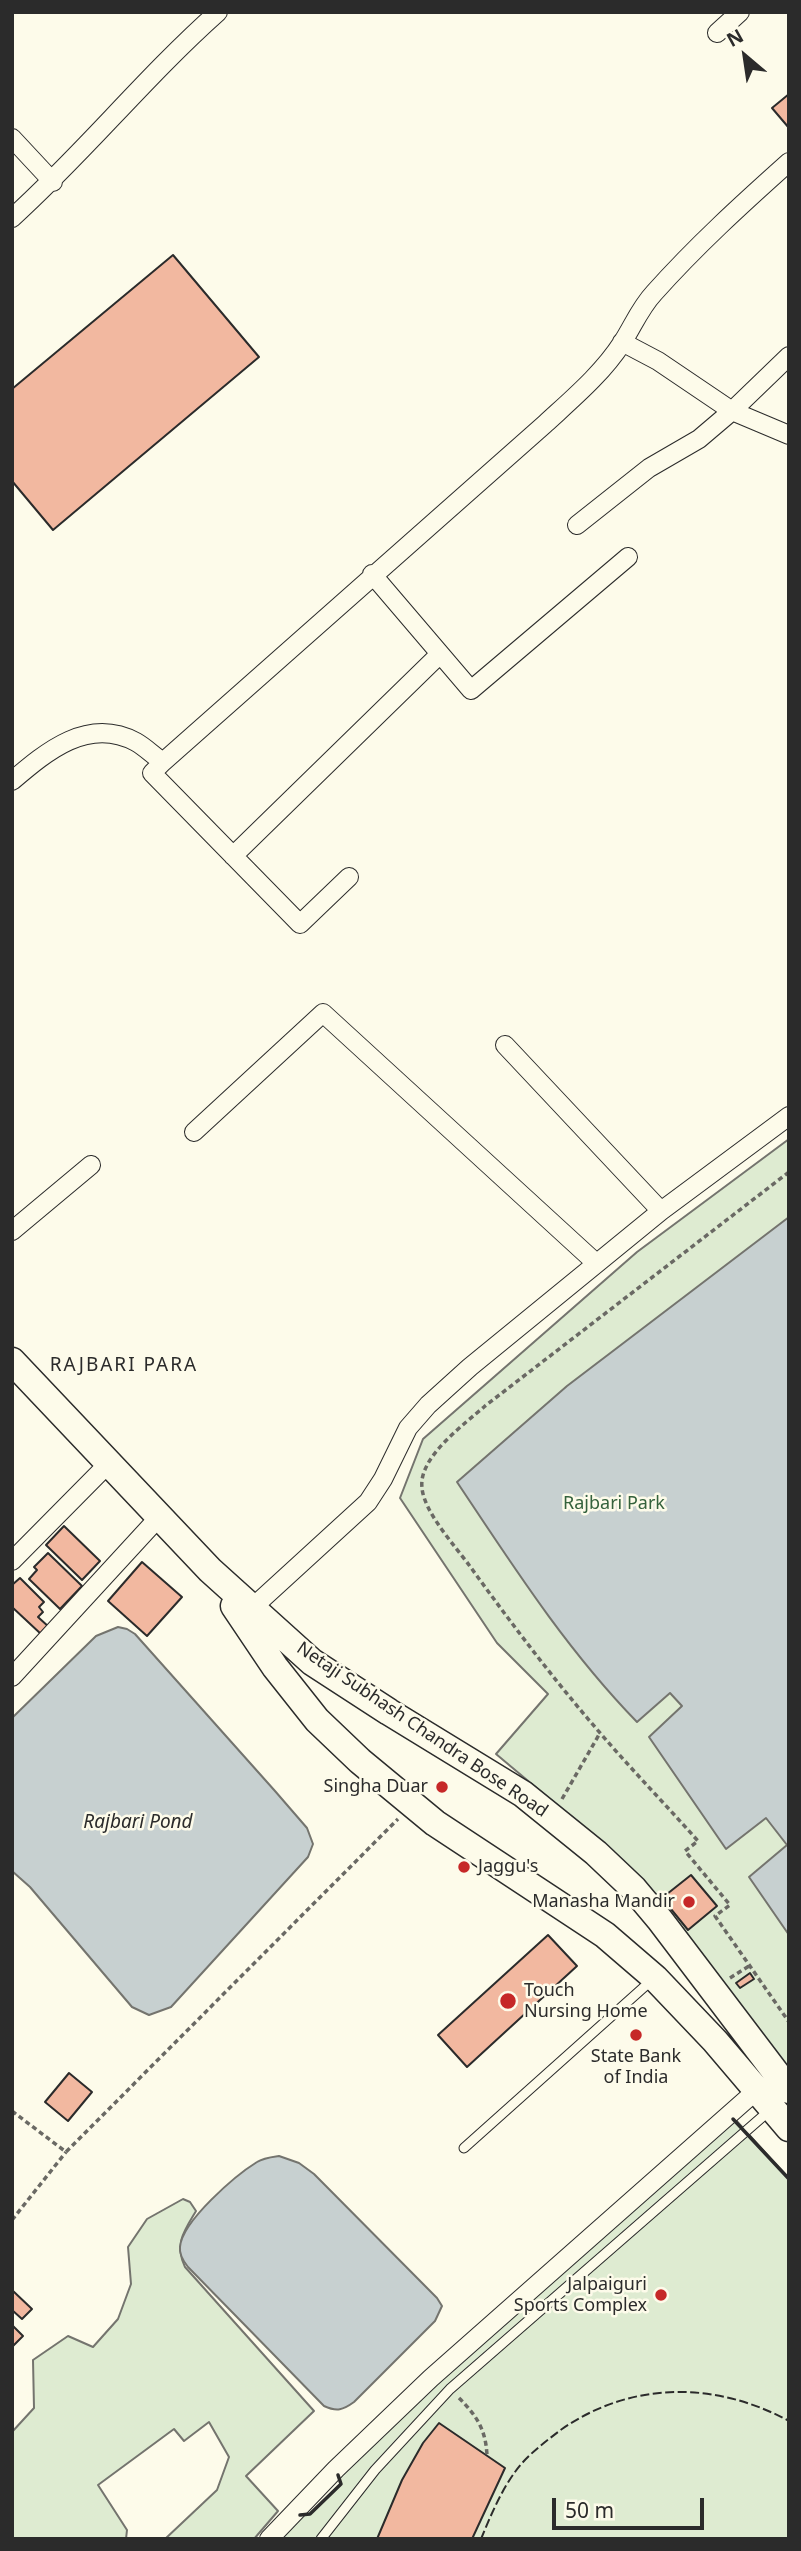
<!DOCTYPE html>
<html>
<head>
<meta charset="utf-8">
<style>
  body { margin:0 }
  #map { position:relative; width:801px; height:2551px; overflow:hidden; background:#fdfbea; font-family:"Noto Sans",sans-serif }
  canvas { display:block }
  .frame { position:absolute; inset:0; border:14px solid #2b2b2b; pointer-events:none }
  .north { position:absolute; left:710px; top:21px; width:70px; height:70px; -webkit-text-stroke:5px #fdfbea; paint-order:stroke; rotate:331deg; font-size:19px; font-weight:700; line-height:28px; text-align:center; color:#2b2b2b }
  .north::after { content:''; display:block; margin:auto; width:24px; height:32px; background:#2b2b2b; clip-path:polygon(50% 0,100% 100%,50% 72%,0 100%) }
  .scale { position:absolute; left:552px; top:2498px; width:152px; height:32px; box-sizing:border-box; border:4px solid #2b2b2b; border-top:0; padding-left:9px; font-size:21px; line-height:24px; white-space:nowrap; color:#2b2b2b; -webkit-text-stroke:5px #fdfbea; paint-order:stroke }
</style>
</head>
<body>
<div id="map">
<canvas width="801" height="2551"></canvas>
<div class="frame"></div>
<div class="north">N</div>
<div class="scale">50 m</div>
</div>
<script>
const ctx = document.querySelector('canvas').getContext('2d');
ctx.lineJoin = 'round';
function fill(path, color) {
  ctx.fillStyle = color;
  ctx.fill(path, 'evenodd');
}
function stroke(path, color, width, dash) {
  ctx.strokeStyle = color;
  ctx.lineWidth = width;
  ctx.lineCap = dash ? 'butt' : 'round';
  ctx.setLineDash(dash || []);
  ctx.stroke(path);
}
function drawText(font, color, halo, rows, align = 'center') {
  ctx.font = font + ' "Noto Sans",sans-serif';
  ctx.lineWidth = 5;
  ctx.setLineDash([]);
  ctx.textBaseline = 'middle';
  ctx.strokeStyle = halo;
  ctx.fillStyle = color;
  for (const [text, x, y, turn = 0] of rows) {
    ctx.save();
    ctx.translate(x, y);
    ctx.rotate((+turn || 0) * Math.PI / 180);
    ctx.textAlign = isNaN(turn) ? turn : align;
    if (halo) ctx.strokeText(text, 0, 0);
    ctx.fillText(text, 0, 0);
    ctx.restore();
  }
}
const green = new Path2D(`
  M789,1139v938l-231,-271 -62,-52 52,-60 -51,-51 -97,-145 23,-59 214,-187z
  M734,2118l55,61v360h-514l27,-26 8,1 31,-30 -3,-8 62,-65z
  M183,2199l7,3 6,9c-12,20 -22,33 -11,56l129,144 -68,65 32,35 -24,28h-89l52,-49 12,-33 -20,-35 -25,19 -10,-12 -76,56 29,45 -1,9h-114v-107l22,-24 -1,-48 35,-24 25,11 25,-28 13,-35 -3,-37 19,-28z`);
fill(green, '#deebd1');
stroke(green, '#74746e', 2);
const water = new Path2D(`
  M789,1217v718l-40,-58 38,-32 -21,-27 -40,31 -77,-112 33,-31 -12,-13 -33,29c-71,-73 -124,-156 -180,-240l110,-96z
  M118,1627l9,2 8,5 140,157 32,37 6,16 -5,13 -137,150 -22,8 -17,-8 -102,-120 -18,-16v-153l84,-82z
  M279,2156l20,7 15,11 123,124 5,8 -7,15 -81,81c-11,8 -17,10 -30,4l-136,-139c-4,-5 -9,-13 -8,-20 2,-26 56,-72 77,-85 6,-4 15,-5 22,-6z`);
fill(water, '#c7d0d0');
stroke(water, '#74746e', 2);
const building = new Path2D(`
  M789,94v34l-17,-20z
  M173,255l86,102 -206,173 -41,-49v-92z
  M64,1526l36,35 -18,19 -36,-35z
  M48,1553l34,33 -22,23 -31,-30 8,-9 -3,-3z
  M142,1562l40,35 -35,39 -39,-35z
  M20,1578l24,24 -5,5 4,5 -5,5 12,11 -8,7 -30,-28v-22z
  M691,1875l26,31 -29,24 -26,-32z
  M548,1935l29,31 -110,101 -29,-32z
  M750,1973l4,6 -14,9 -4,-5z
  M69,2073l23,19 -24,29 -23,-19z
  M12,2290l20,19 -10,10 -10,-9z
  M12,2325l11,11 -11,11z
  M439,2423l66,45 -33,71h-95l25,-59 21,-37z`);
fill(building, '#f2b8a0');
stroke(building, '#2b2b2b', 2);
const lane = new Path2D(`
  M464,2148l189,-169
  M321,2539l54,-69 75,-81 319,-278`);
const street = new Path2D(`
  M717,33l23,-21
  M12,138l41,44
  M12,218c72,-65 133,-141 206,-206
  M622,342l36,19 74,50 57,24
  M577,525l72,-57 50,-29 33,-28 57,-55
  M372,574l99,116 157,-133
  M163,762l-11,11 148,151 49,-47
  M12,781c34,-29 76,-65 124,-39 9,5 18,14 27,20l382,-338c27,-25 57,-50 77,-81 11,-17 18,-35 32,-50 42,-47 88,-89 135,-131
  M233,856l207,-202
  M505,1045l156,166
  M194,1132l129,-119 273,250
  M12,1231l79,-66
  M12,1561l98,-99
  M251,1609l117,-107 15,-23 25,-51 20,-23 42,-38 191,-156 128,-95
  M12,1677l148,-161
  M269,2539l67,-70 95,-91 326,-288`);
const secondary = new Path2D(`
  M12,1361l198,209 102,92 77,50 134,82 73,59 38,36 26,31 129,170
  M234,1606l41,61 42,53 43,41 75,62 170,112 50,43 60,63 74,87`);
stroke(lane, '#2b2b2b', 11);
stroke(street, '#2b2b2b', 20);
stroke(secondary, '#2b2b2b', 29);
stroke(new Path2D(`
  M789,1172l-304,234c-20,18 -67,51 -63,82 2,24 33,58 47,77 42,58 85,115 132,169 31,36 65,71 97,107l-13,10 45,54 -15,11 74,106
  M562,1799l38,-66
  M730,1978l19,-12
  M12,2111l54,41 332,-333
  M12,2220l54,-68
  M459,2398c18,18 27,32 28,58`), '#6a6964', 3.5, [5, 3.5]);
stroke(lane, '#fdfbea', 9);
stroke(street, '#fdfbea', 18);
stroke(secondary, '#fdfbea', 26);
stroke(new Path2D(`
  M481,2539c9,-22 20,-48 34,-67 12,-17 30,-30 47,-43 70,-48 153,-48 227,-8`), '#2b2b2b', 2, [9, 3.5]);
stroke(new Path2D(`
  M733,2119l56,60
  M300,2515l10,-1 31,-30 -3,-9`), '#2b2b2b', 3.5);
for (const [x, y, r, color] of [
  [442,1787,7,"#c62828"],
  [464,1867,7,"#c62828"],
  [689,1902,7,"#c62828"],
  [508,2001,9,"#c62828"],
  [636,2035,7,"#c62828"],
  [661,2295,7,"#c62828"]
]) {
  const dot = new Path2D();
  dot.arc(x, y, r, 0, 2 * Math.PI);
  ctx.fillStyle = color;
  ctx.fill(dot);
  stroke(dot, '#fdfbea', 2.5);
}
drawText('18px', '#34623c', '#fdfbea', [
  ["Rajbari Park",614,1504]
]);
drawText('18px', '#2b2b2b', '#fdfbea', [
  ["Netaji Subhash Chandra Bose Road",422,1730,34]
]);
drawText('18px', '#2b2b2b', '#fdfbea', [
  ["Singha Duar",428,1787],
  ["Jaggu's",478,1867,"left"],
  ["Manasha Mandir",675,1902],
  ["Touch",524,1991,"left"],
  ["Nursing Home",524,2012,"left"],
  ["State Bank",636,2057,"center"],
  ["of India",636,2078,"center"],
  ["Jalpaiguri",647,2285],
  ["Sports Complex",647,2306]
], 'right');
ctx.letterSpacing = '2px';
drawText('19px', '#2b2b2b', '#fdfbea', [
  ["RAJBARI PARA",124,1366]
]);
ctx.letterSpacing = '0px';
drawText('italic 19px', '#2b2b2b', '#fdfbea', [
  ["Rajbari Pond",138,1823]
]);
</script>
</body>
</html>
